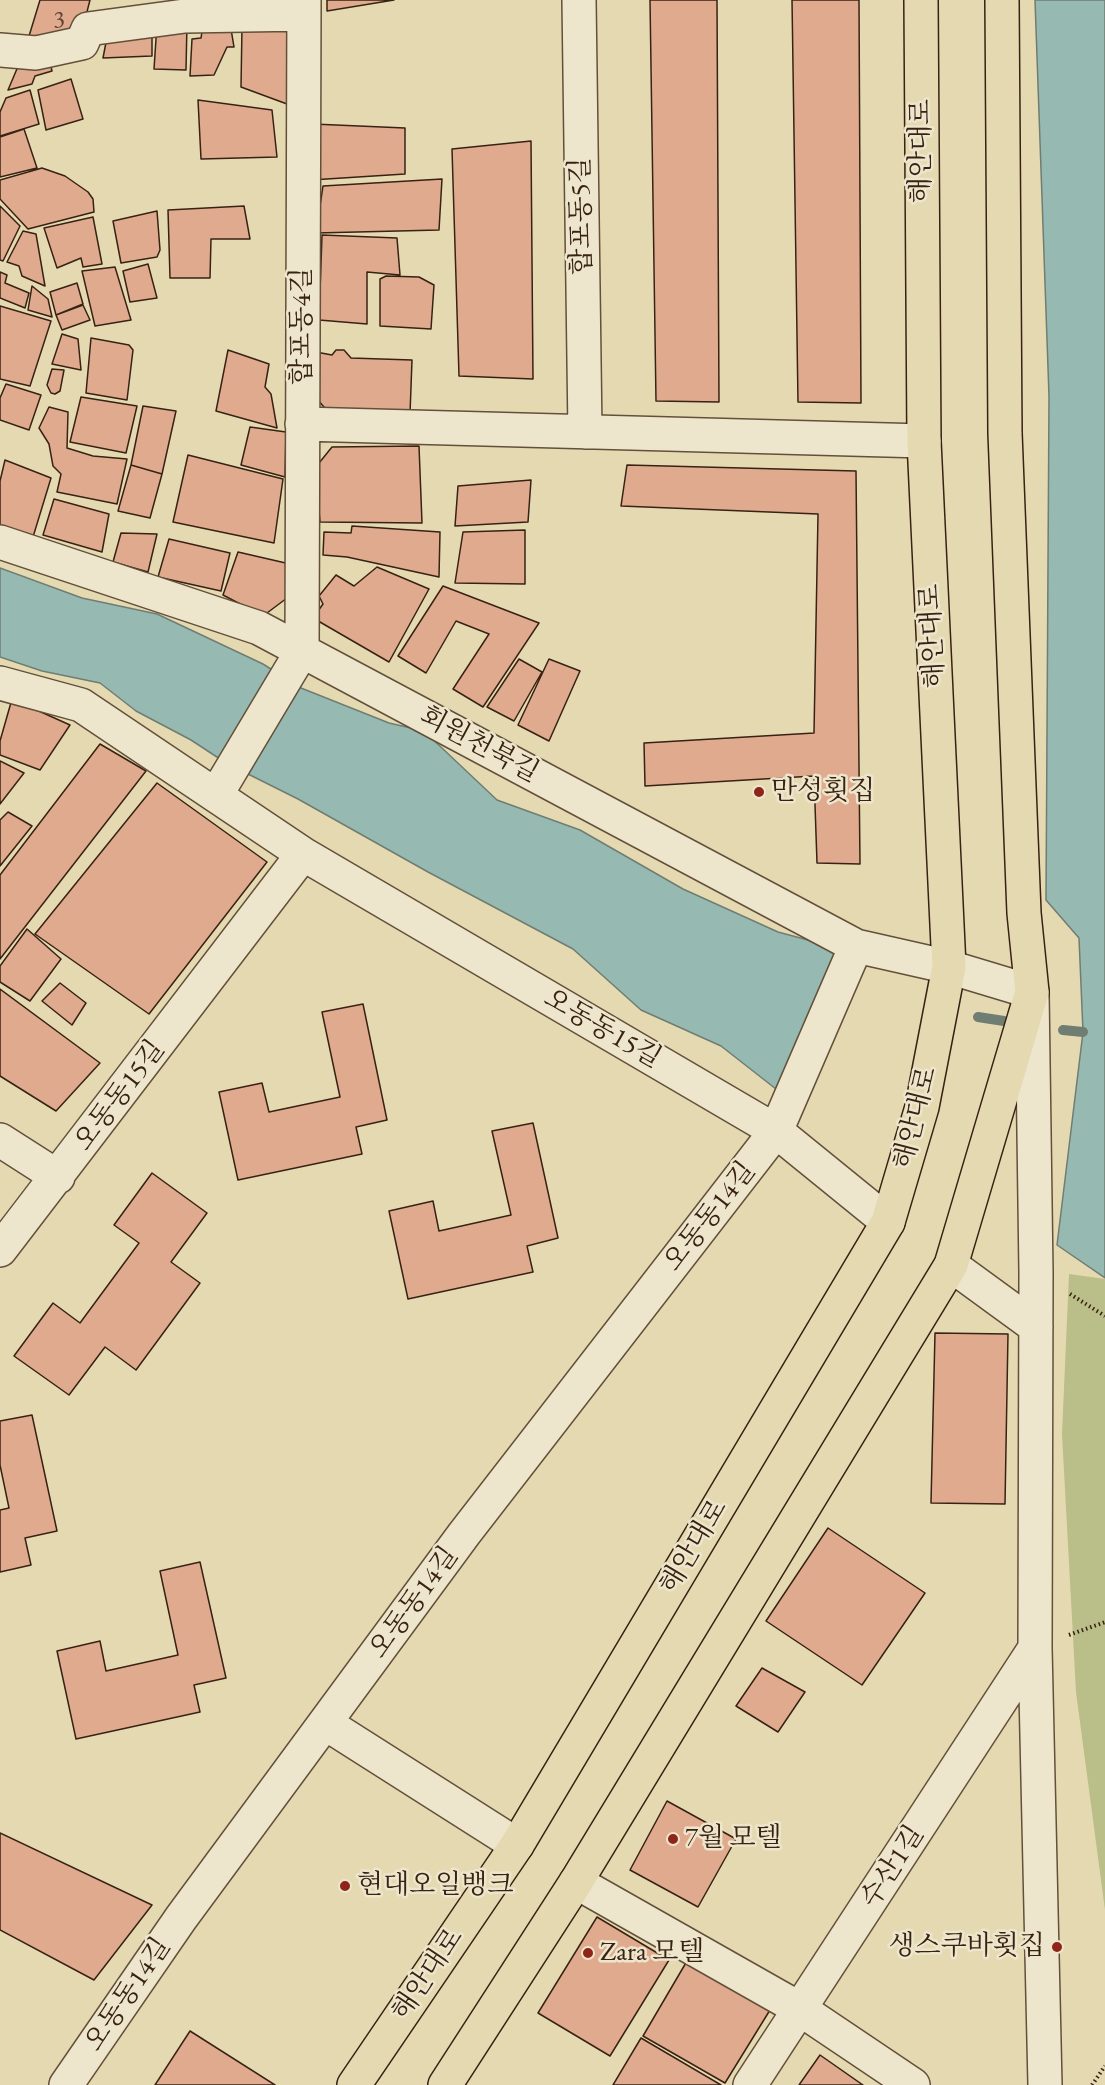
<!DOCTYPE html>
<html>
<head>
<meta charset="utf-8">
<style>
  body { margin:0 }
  canvas { display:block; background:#e5d9b1 }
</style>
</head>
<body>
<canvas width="1105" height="2085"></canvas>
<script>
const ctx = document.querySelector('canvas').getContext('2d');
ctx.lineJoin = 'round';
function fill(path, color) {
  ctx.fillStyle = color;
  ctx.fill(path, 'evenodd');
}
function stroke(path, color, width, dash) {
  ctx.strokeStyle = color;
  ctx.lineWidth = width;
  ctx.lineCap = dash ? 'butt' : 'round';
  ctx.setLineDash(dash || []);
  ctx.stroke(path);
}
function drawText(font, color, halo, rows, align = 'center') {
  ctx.font = font + ' "EB Garamond","Noto Serif KR",serif';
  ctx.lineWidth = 5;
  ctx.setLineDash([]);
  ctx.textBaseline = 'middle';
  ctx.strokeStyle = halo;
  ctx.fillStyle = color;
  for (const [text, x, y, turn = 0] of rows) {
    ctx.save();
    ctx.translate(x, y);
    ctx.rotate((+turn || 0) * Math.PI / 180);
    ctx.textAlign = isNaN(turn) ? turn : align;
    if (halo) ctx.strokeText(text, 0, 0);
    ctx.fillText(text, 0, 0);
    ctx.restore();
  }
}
fill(new Path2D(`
  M1069,1274l36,5v631l-29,-218 -14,-258z`), '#babe88');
const water = new Path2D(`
  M1035,0h70v1278l-48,-33 26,-213 -4,-94 -33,-38 3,-504z
  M0,568l82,30 75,16 106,50 38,24 88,35 35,8 73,69 83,30 103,59 95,43 75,20 -63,148 -69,-54 -80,-36 -68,-61 -145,-77 -130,-73 -72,-36 -35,-23 -55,-29 -36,-28 -58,-12 -42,-14z`);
fill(water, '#96b9b2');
stroke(water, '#707d72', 1.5);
stroke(new Path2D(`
  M978,1017l26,4
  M1063,1030l20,2`), '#707d72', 10);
const building = new Path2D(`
  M40,0h50l-10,39 -54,7z
  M327,0h67l-67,11z
  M650,0h67l2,402 -63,-1z
  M792,0h67l2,403 -63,-1z
  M187,23l-1,47 -32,-1 3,-45z
  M230,23l4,24h-7l-13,28 -24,1 2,-37 9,-1 2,-13z
  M289,23l-2,81 -46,-17 1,-61z
  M152,30v26l-49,2 5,-26z
  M48,54l4,17 -17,5 -3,8 -24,6 14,-33z
  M71,79l12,40 -37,11 -8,-40z
  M30,90l9,34 -39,12v-24l6,-14z
  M198,100l74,10 5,47 -76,2z
  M313,124l92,4v46l-94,6z
  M24,129l13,39 -37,9v-40z
  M531,141l2,238 -74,-3 -7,-227z
  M42,168l23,8 23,16 5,7 1,13 -66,17 -28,-30v-19z
  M442,179l-3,51 -123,3 7,-47z
  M0,206l20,20 -17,35 -3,-1z
  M244,206l6,33h-39l-1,39h-40l-2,-68z
  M157,211l3,39 -3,7 -36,6 -8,-42z
  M93,217l9,47 -19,3 -2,-9 -24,10 -13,-40z
  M23,231l13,3 9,52 -23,-10 -3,-10 -12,-4z
  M322,235l75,3 3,37 -33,-3v52l-48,-4z
  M148,264l9,34 -27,4 -7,-31z
  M115,267l16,53 -36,6 -13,-55z
  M0,272l7,3 -2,8 24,10 -4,15 -25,-10z
  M386,276l33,1 15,8 -3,44 -51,-3v-47z
  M77,283l6,21 -27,11 -6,-23z
  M32,286l16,13 4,18 -24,-7z
  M83,305l7,15 -28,10 -6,-15z
  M0,306l51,15 -21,65 -30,-7z
  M62,334l16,5 3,31 -29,-6z
  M91,338l38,7 4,5 -6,50 -41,-7z
  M228,350l41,14 -4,23 6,7 6,34 -61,-17z
  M336,350h8l7,8 61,2 -2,54 -81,-1 -17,-20 4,-41 16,3z
  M52,369l12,1 -4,21 -5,3 -4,-1 -4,-8z
  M6,384l35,11 -12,35 -29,-10v-22z
  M81,397l56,9 -11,47 -56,-11z
  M143,406l33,5 -14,63 -31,-9z
  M49,407l19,5 -1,36 26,8 34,3 -10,45 -60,-12 4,-18 -8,-8 -4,-22 -10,-16z
  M250,427l36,5 -1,45 -44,-12z
  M419,446l3,77 -102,-1 -5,-54 17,-21z
  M188,455l95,24 -9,64 -101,-21z
  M5,460l46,18 -18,59 -33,-10v-46z
  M131,465l31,9 -12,44 -32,-7z
  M627,465l229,6 4,393 -43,-1 -3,-87 -169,10 -1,-43 170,-10 4,-219 -197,-8z
  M531,480l-3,42 -73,4 3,-40z
  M54,499l55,15 -7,38 -59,-17z
  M352,526l88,6 -1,45 -92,-20 -24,-2 1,-23 27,1z
  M525,530v54l-70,-1 8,-51z
  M121,533l36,1 -9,38 -35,-10z
  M169,539l61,14 -9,38 -63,-14z
  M238,552l52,12 1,31 -28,21 -40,-21z
  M377,567l52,22 -40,73 -76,-44 10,-14 -4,-8 17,-21 18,11z
  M443,586l96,37 -56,84 -30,-18 36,-55 -33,-13 -30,52 -28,-17z
  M519,659l23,13 -28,49 -27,-14z
  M549,659l31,12 -31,70 -31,-16z
  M12,699l58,26 -30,45 -40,-15v-14z
  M100,744l46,27 -146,188v-84z
  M0,761l24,12 -24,31z
  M157,783l110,79 -118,152 -114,-80z
  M8,812l24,14 -32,40v-46z
  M27,929l34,30 -31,42 -30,-19v-16z
  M60,983l26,20 -14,22 -30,-24z
  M0,989l100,74 -44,48 -56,-35z
  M363,1004l24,116 -31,7 6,27 -124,26 -19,-88 43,-9 7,29 71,-15 -18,-85z
  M533,1123l25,115 -31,8 6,26 -125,27 -19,-88 44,-10 6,30 72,-16 -19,-84z
  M152,1173l55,40 -36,49 29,21 -64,87 -31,-23 -36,48 -55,-39 39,-53 27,20 59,-80 -25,-18z
  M935,1333l73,1 -3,170 -74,-1z
  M32,1415l25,116 -32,7 6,27 -31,7v-62l9,-2 -9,-43v-44z
  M828,1528l97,65 -63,92 -96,-64z
  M200,1562l26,116 -32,7 6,27 -124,27 -19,-88 43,-10 6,30 72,-16 -18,-84z
  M762,1668l43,24 -27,40 -42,-26z
  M667,1801l69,38 -38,68 -68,-37z
  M0,1833l152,72 -58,75 -94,-50z
  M597,1917l72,43 -59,96 -72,-43z
  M687,1961l83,49 -45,73 -82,-47z
  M190,2031l85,54h-120z
  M641,2038l80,47h-108z
  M820,2055l43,30h-64z`);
fill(building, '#e0aa8e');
stroke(building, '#382213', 1.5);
const minor = new Path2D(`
  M579,0l6,432
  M0,50l36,3 46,-10 6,-14 97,-13 119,-2
  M302,424l622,17
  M0,542l259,86 597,318 93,21 83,25 4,281 -1,375 10,437
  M0,683l81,22 222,149
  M216,795l86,-144 2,-651
  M0,1140l58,37
  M0,1250l303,-396 473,277 112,91
  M951,1265l85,62
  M325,1723l192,122
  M576,1882l224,127 113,76
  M66,2085l115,-167 283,-384 312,-403 80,-185
  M750,2085l285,-437`);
const major = new Path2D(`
  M354,2085l163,-240 371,-623 34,-115 27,-140 -25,-526 -3,-441
  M445,2085l131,-203 375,-617 81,-273 -8,-79 -19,-480 -3,-433`);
stroke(minor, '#63503a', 36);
stroke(major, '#382213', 36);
stroke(new Path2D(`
  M1070,1294l35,22
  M1069,1635l36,-13
  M1092,2085l13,-19`), '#382213', 4, [1.5, 3]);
stroke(minor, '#eee6cc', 33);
stroke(major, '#e5d9b1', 33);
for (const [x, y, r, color] of [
  [759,792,6,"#8f2418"],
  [673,1839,6,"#8f2418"],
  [345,1886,6,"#8f2418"],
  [1057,1947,6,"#8f2418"],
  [588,1953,6,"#8f2418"]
]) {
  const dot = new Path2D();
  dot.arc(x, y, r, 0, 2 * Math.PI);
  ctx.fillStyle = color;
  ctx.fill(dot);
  stroke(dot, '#eee6cc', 2);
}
drawText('24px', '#624432', null, [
  ["3",59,20]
]);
drawText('27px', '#382213', '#eee6cc', [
  ["해안대로",922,151,-90],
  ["합포동5길",582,216,-91],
  ["합포동4길",303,326,-90],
  ["해안대로",933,636,-93],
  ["회원천북길",479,745,28],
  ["오동동15길",602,1029,30],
  ["오동동15길",120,1096,-53],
  ["해안대로",916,1118,-76],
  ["오동동14길",710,1217,-52],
  ["해안대로",694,1547,-59],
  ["오동동14길",414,1603,-54],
  ["수산1길",893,1867,-57],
  ["해안대로",428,1975,-56],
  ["오동동14길",128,1995,-56]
]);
drawText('27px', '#382213', '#eee6cc', [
  ["만성횟집",771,792],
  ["7월 모텔",685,1839],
  ["현대오일뱅크",357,1886],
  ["생스쿠바횟집",1045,1947,"right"],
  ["Zara 모텔",600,1953]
], 'left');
</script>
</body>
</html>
